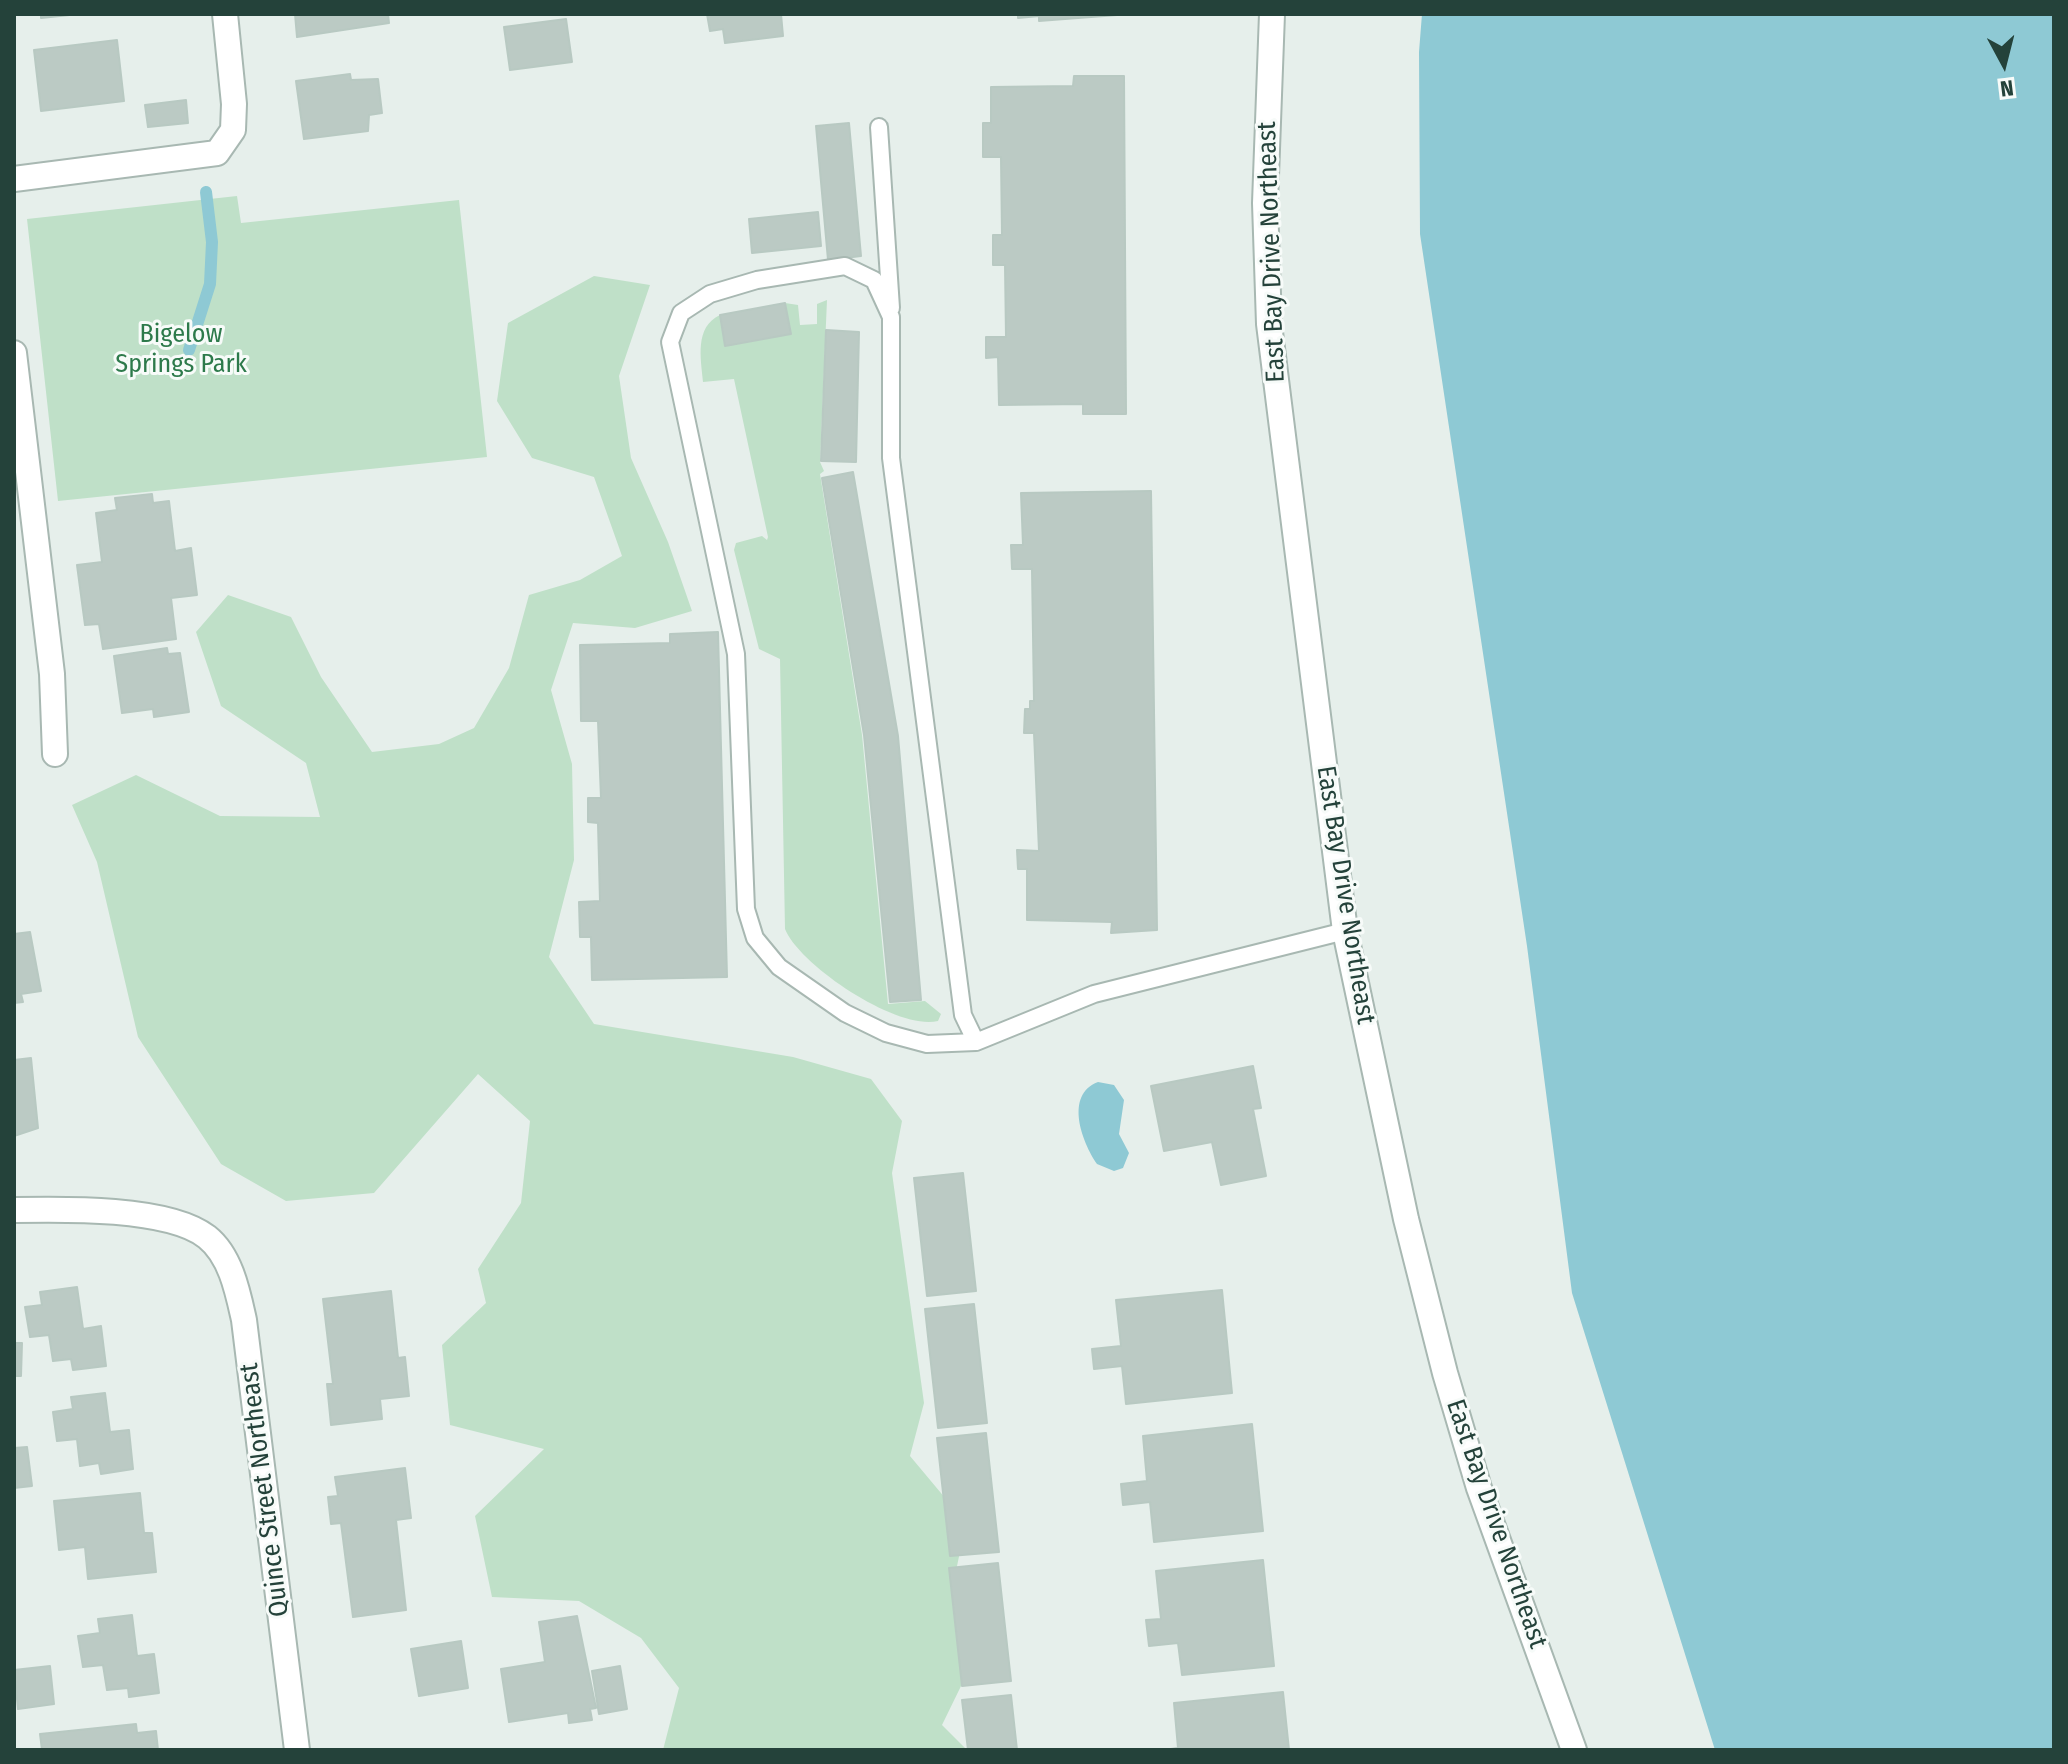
<!DOCTYPE html>
<html>
<head>
<meta charset="utf-8">
<style>
  body { margin:0 }
  #map { position:relative; width:2068px; height:1764px; overflow:hidden; background:#e6efeb; font-family:"Fira Sans Condensed",sans-serif }
  canvas { display:block }
  .frame { position:absolute; inset:0; border:16px solid #24423a; pointer-events:none }
  .north { position:absolute; left:1964px; top:24px; width:80px; height:80px; -webkit-text-stroke:6px #f7fbf9; paint-order:stroke; rotate:173deg; font-size:22px; font-weight:700; line-height:32px; text-align:center; color:#24423a }
  .north::after { content:''; display:block; margin:auto; width:28px; height:36px; background:#24423a; clip-path:polygon(50% 0,100% 100%,50% 72%,0 100%) }
</style>
</head>
<body>
<div id="map">
<canvas width="2068" height="1764"></canvas>
<div class="frame"></div>
<div class="north">N</div>
</div>
<script>
const ctx = document.querySelector('canvas').getContext('2d');
ctx.lineJoin = 'round';
function fill(path, color) {
  ctx.fillStyle = color;
  ctx.fill(path, 'evenodd');
}
function stroke(path, color, width, dash) {
  ctx.strokeStyle = color;
  ctx.lineWidth = width;
  ctx.lineCap = dash ? 'butt' : 'round';
  ctx.setLineDash(dash || []);
  ctx.stroke(path);
}
function drawText(font, color, halo, rows, align = 'center') {
  ctx.font = font + ' "Fira Sans Condensed",sans-serif';
  ctx.lineWidth = 6;
  ctx.setLineDash([]);
  ctx.textBaseline = 'middle';
  ctx.strokeStyle = halo;
  ctx.fillStyle = color;
  for (const [text, x, y, turn = 0] of rows) {
    ctx.save();
    ctx.translate(x, y);
    ctx.rotate((+turn || 0) * Math.PI / 180);
    ctx.textAlign = isNaN(turn) ? turn : align;
    if (halo) ctx.strokeText(text, 0, 0);
    ctx.fillText(text, 0, 0);
    ctx.restore();
  }
}
fill(new Path2D(`
  M237,196l4,27 218,-23 28,257 -429,44 -31,-282z
  M594,276l56,9 -31,91 12,82 37,84 24,69 -57,17 -62,-5 -22,67 21,74 2,96 -25,97 45,67 199,33 78,22 31,42 -10,52 32,230 -14,53 56,67 -14,67 29,55 -39,80 25,25h-304l16,-62 -38,-50 -62,-37 -87,-4 -17,-81 69,-67 -94,-24 -8,-80 44,-42 -8,-34 43,-66 9,-82 -52,-47 -104,119 -88,8 -65,-37 -83,-127 -41,-175 -25,-57 64,-30 84,41 100,1 -14,-54 -85,-57 -25,-74 32,-37 63,22 30,60 51,75 67,-8 35,-16 35,-60 20,-73 51,-15 42,-24 -28,-79 -62,-19 -35,-57 11,-78z
  M827,300l-7,162 4,9 -4,3 42,261 26,269 37,-3 16,13 -3,7c-40,10 -138,-55 -153,-92l-5,-270 -21,-10 -25,-99 2,-7 26,-7 5,4 1,-3 -34,-158 -31,3c-2,-23 -9,-55 17,-67l6,31 64,-12 -5,-31 13,2 2,20 17,-1v-20z`), '#bfe0c8');
fill(new Path2D(`
  M1422,14h632v1736h-339l-143,-457 -45,-347 -107,-712 -1,-182z
  M1098,1082l16,3 10,15 -5,34 10,19 -6,15 -9,3 -17,-7c-15,-22 -33,-69 1,-82z`), '#8ec9d4');
stroke(new Path2D(`
  M189,350l21,-66 2,-42 -6,-50`), '#8ec9d4', 12);
const building = new Path2D(`
  M41,14h38l-38,4z
  M295,14h93l1,9 -92,14z
  M707,14h74l2,22 -58,7 -2,-14 -13,2z
  M1018,14h112l-91,7v-5l-21,2z
  M566,19l6,43 -62,8 -6,-43z
  M117,40l7,61 -83,10 -7,-61z
  M350,74l1,6 27,-1 4,34 -13,2 -1,16 -64,8 -8,-58z
  M1074,76h50l2,338h-43v-10l-84,1 -1,-48 -12,1v-21h20l-1,-72h-12v-30h9l-1,-78h-18v-34h8v-36l82,-1z
  M186,100l2,23 -40,4 -3,-22z
  M849,123l12,133 -33,4 -12,-134z
  M818,212l3,34 -69,7 -3,-34z
  M785,303l6,31 -66,12 -5,-31z
  M826,330l33,2 -3,130 -35,-1z
  M853,472l45,264 23,264 -31,2 -26,-267 -42,-257z
  M1151,491l6,439 -46,3 1,-11 -85,-2v-51h-9l-1,-19 22,1 -5,-118h-10l1,-24h5v-8h4l-2,-132h-20l-1,-24h12l-2,-52z
  M152,494l1,9 16,-2 6,50 16,-3 6,47 -26,3 5,41 -73,10 -4,-25 -14,1 -8,-60 25,-3 -6,-49 21,-3 -2,-12z
  M718,632l9,345 -135,3 -1,-43h-11l-1,-35 21,-1 -2,-78 -10,-1v-24h13l-3,-77h-17l-1,-76 90,-2v-9z
  M167,648l1,6 12,-1 9,59 -35,5 -1,-8 -31,4 -8,-57z
  M30,932l11,59 -20,3 2,8 -9,1v-69z
  M31,1058l7,70 -24,8v-76z
  M1253,1066l8,42 -8,1 13,67 -45,9 -9,-43 -48,9 -13,-65z
  M963,1173l13,118 -49,5 -13,-118z
  M77,1287l6,42 18,-3 5,40 -33,4 -2,-11 -18,2 -4,-26 -19,2 -5,-30 17,-2 -2,-13z
  M1222,1290l10,103 -106,11 -4,-38 -28,3 -2,-20 29,-3 -5,-46z
  M391,1291l7,67 7,-1 4,39 -29,3 2,20 -51,6 -4,-41h6l-10,-85z
  M974,1304l13,119 -49,5 -13,-119z
  M14,1343h8l-1,33h-7z
  M105,1393l5,39 19,-2 4,39 -32,5 -2,-11 -19,3 -3,-27 -20,2 -4,-29 20,-3 -2,-12z
  M1252,1424l11,107 -109,11 -4,-40 -27,3 -2,-21 26,-3 -4,-45z
  M986,1433l13,119 -49,4 -13,-118z
  M27,1447l5,39 -18,2v-40z
  M405,1468l6,50 -15,2 10,90 -53,7 -12,-94 -10,1 -3,-27 10,-1 -3,-19z
  M140,1493l4,40h8l4,39 -68,7 -3,-32 -26,3 -5,-49z
  M1263,1560l11,106 -92,9 -4,-32 -29,3 -3,-26 15,-1 -5,-48z
  M998,1563l13,118 -49,5 -13,-118z
  M132,1615l5,41 17,-2 5,39 -30,4 -1,-9 -21,2 -4,-25 -20,2 -5,-31 22,-3 -2,-14z
  M577,1616l19,92 -6,1 2,11 -23,3 -1,-10 -59,9 -8,-53 44,-7 -6,-40z
  M461,1641l7,47 -49,8 -8,-47z
  M50,1666l4,38 -36,5 -4,-39z
  M620,1666l7,43 -28,5 -7,-43z
  M1283,1692l6,58h-125l14,-2 -4,-45z
  M1011,1695l6,55h-49l-6,-50z
  M136,1724l1,9 19,-2 2,19h-116l-2,-16z`);
fill(building, '#bbcac4');
stroke(building, '#b8c9c2', 2);
const service = new Path2D(`
  M879,127l12,181
  M976,1042l-13,-27 -72,-557v-141l-17,-37 -29,-14 -88,14 -47,14 -29,19 -11,29 66,312 10,255 9,29 24,29 66,46 41,20 41,11 49,-2 118,-48 251,-63`);
const minor = new Path2D(`
  M14,179l203,-26 16,-23 1,-26 -9,-90
  M14,353l38,321 3,80
  M14,1210c49,-1 155,-3 193,27 24,19 31,56 37,83l53,430`);
const tertiary = new Path2D(`
  M1272,14l-7,189 4,121 76,607 61,288 39,154 34,115 95,262`);
stroke(service, '#a8b8b2', 20);
stroke(minor, '#a8b8b2', 28);
stroke(tertiary, '#a8b8b2', 28);
stroke(service, '#fff', 16);
stroke(minor, '#fff', 24);
stroke(tertiary, '#fff', 24);
drawText('26px', '#24423a', '#f7fbf9', [
  ["East Bay Drive Northeast",1272,252,-92],
  ["East Bay Drive Northeast",1345,895,81],
  ["Quince Street Northeast",265,1490,-97],
  ["East Bay Drive Northeast",1496,1524,71]
]);
drawText('26px', '#2d7a4b', '#f7fbf9', [
  ["Bigelow",181,335],
  ["Springs Park",181,365]
]);
</script>
</body>
</html>
